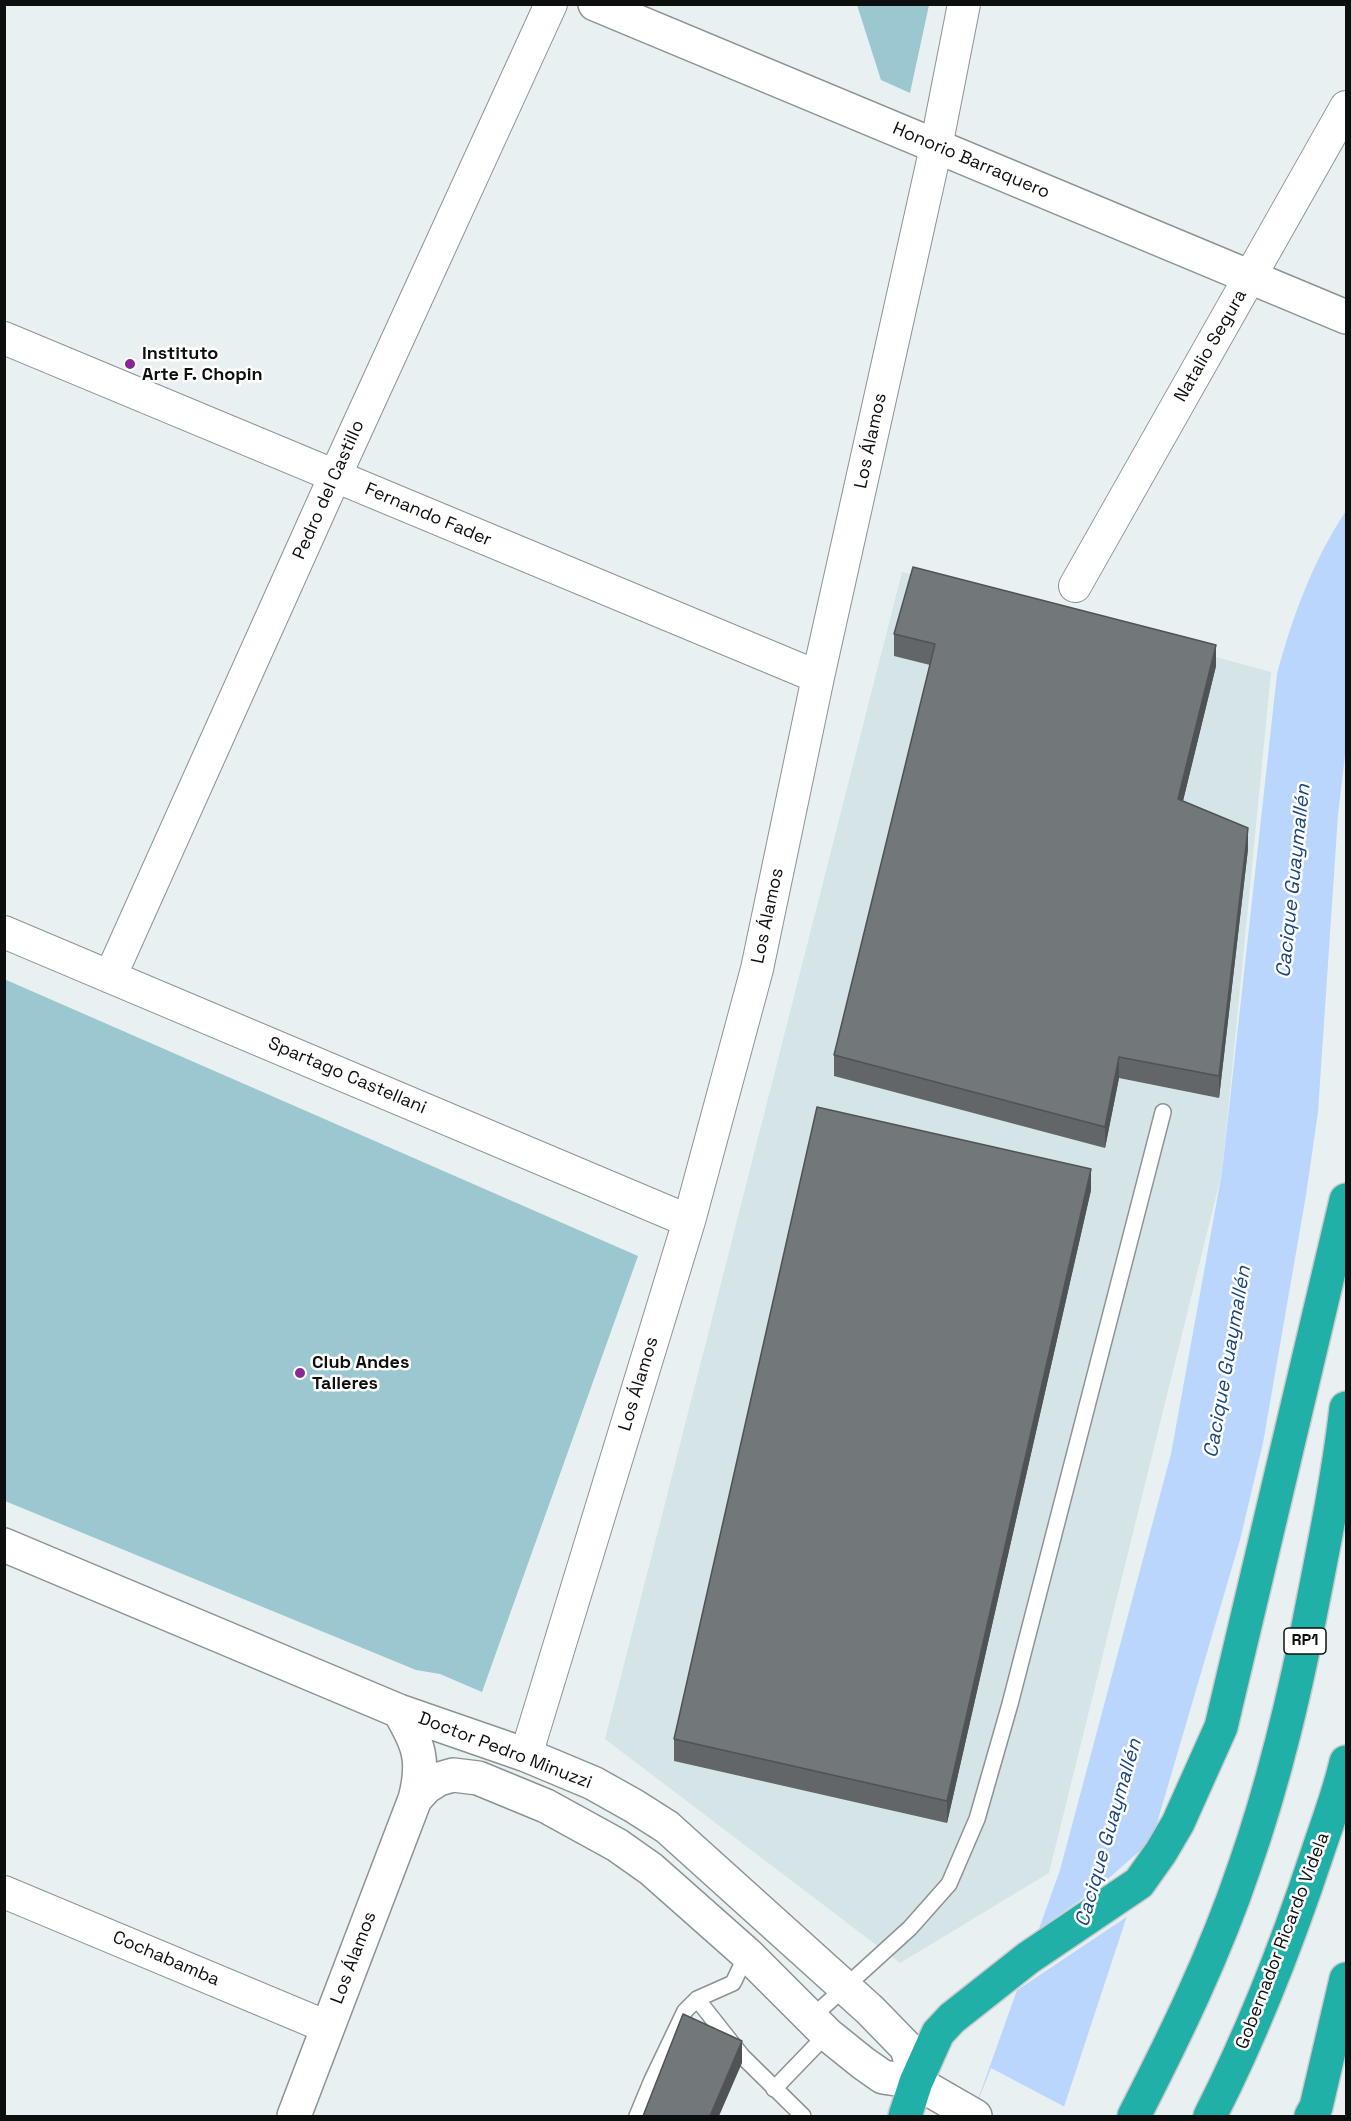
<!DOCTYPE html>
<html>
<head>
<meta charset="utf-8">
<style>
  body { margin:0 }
  #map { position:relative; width:1351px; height:2121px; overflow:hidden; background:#e9f0f1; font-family:"Space Grotesk",sans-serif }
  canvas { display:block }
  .frame { position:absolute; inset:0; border:6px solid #0d0f0f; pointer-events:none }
</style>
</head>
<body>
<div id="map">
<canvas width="1351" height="2121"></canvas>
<div class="frame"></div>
</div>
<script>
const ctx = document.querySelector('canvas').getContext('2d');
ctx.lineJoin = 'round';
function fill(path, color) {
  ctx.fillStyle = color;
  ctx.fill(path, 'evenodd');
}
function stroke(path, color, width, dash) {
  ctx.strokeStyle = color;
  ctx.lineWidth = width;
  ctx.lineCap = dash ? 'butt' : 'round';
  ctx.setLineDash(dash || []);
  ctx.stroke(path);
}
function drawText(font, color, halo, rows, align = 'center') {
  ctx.font = font + ' "Space Grotesk",sans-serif';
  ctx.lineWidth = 5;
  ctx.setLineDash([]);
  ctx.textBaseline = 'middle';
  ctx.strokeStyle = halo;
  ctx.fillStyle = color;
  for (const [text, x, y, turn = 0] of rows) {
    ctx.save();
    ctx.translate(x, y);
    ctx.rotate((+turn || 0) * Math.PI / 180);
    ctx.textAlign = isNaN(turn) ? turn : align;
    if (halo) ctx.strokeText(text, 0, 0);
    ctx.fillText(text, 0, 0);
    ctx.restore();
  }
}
fill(new Path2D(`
  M902,572l369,100 -49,500 -173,701 -149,90 -295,-224z`), '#d4e4e7');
fill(new Path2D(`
  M857,5h72l-19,88 -29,-13z
  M4,979l634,277 -156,436 -42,-18 -24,-4 -411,-169z`), '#9ac7d0');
fill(new Path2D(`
  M1346,511v236l-8,68 -20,297 -12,83 -43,248 -23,97 -88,300 -91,276h-89l88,-246 111,-416 51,-282 55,-498c15,-56 36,-114 69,-163z`), '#bad6fd');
fill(new Path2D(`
  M1152,1840l-24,76 -112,75 22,-61 62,-44z
  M991,2068l74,39 -4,9h-89z`), '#e9f0f1');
const lane = new Path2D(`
  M697,1999l45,57 61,60
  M811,2018l99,-90 39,-44 28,-65 33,-115 153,-592
  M774,2089l53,-55
  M637,2116l15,-36 33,-69 12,-12 36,-16 14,-29`);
const street = new Path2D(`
  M4,338l814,339
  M1075,586l271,-479
  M4,932l685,289
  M110,977l225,-501 216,-472
  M526,1755l163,-534 68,-252 61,-292 118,-530 28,-143
  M4,1892l323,135`);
const secondary = new Path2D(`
  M595,4l751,313
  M4,1545l395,166 127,44 67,28 41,23 33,21 203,183 37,38 9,34
  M415,1799l11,-12 13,-8 14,-4 25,3 68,28 71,39 34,24 96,85 80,80 36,29 20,14 33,5 59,34
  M294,2116l121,-317c10,-38 4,-55 -16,-88`);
const highway = new Path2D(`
  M905,2116l11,-34 22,-49 14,-15 76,-60 111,-75 22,-31 17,-29 43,-96 125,-527
  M1134,2116c41,-80 81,-162 110,-248 32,-91 53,-183 71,-277 12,-61 24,-122 31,-183
  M1210,2116c43,-84 77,-172 107,-262 10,-30 22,-61 29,-92
  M1311,2116l5,-9 30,-128`);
stroke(lane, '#8d9395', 18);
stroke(street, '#8d9395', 34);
stroke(secondary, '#8d9395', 36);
stroke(highway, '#cacaca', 36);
stroke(lane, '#fff', 15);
stroke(street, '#fff', 32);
stroke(secondary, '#fff', 33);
stroke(highway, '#21b0a8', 33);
fill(new Path2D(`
  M894,634l322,32 -33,135 65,48 -29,249 -100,-20 -14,70 -271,-72v-21l96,-390 -36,-9z
  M1091,1190l-144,633 -273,-62v-22z`), '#626669');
fill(new Path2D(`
  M1216,645v21l-38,155v-22z
  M1248,828v21l-29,249v-22z
  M1119,1057v21l-14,70v-21z
  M1091,1169v21l-144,633v-22z
  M742,2041v22l-23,53h-9z`), '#505355');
const building = new Path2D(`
  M913,567l303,78 -38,154 70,29 -29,248 -100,-19 -14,70 -271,-72 101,-411 -41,-10z
  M817,1107l274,62 -144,632 -273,-62z
  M683,2014l59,27 -32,75h-67z`);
fill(building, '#72777a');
stroke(building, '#505355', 1.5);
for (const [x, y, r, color] of [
  [130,364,6,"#882892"],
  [300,1373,6,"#882892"]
]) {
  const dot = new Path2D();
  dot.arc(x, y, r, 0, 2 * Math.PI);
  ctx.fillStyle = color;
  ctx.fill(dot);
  stroke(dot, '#fff', 2);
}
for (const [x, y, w] of [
  [1305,1641,42]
]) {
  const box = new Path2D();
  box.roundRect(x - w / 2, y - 13, w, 26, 4.5);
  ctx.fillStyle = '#fff';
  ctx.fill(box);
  stroke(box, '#0d0f0f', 1.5);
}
drawText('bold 16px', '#0d0f0f', null, [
  ["RP1",1305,1641]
]);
drawText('18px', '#0d0f0f', '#fff', [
  ["Honorio Barraquero",971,161,23],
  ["Natalio Segura",1211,346,-60],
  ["Los Álamos",871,441,-78],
  ["Pedro del Castillo",329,490,-66],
  ["Fernando Fader",428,515,23],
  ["Los Álamos",768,916,-78],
  ["Spartago Castellani",347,1076,23],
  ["Los Álamos",639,1384,-73],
  ["Doctor Pedro Minuzzi",505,1751,21],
  ["Gobernador Ricardo Videla",1283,1941,-69],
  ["Los Álamos",354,1958,-69],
  ["Cochabamba",166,1959,23]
]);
drawText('bold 18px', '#0d0f0f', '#fff', [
  ["Instituto",142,354],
  ["Arte F. Chopin",142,375],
  ["Club Andes",312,1363],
  ["Talleres",312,1384]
], 'left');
drawText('italic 20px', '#19457d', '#fff', [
  ["Cacique Guaymallén",1294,881,-84],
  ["Cacique Guaymallén",1228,1362,-80],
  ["Cacique Guaymallén",1109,1833,-74]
]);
</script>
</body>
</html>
